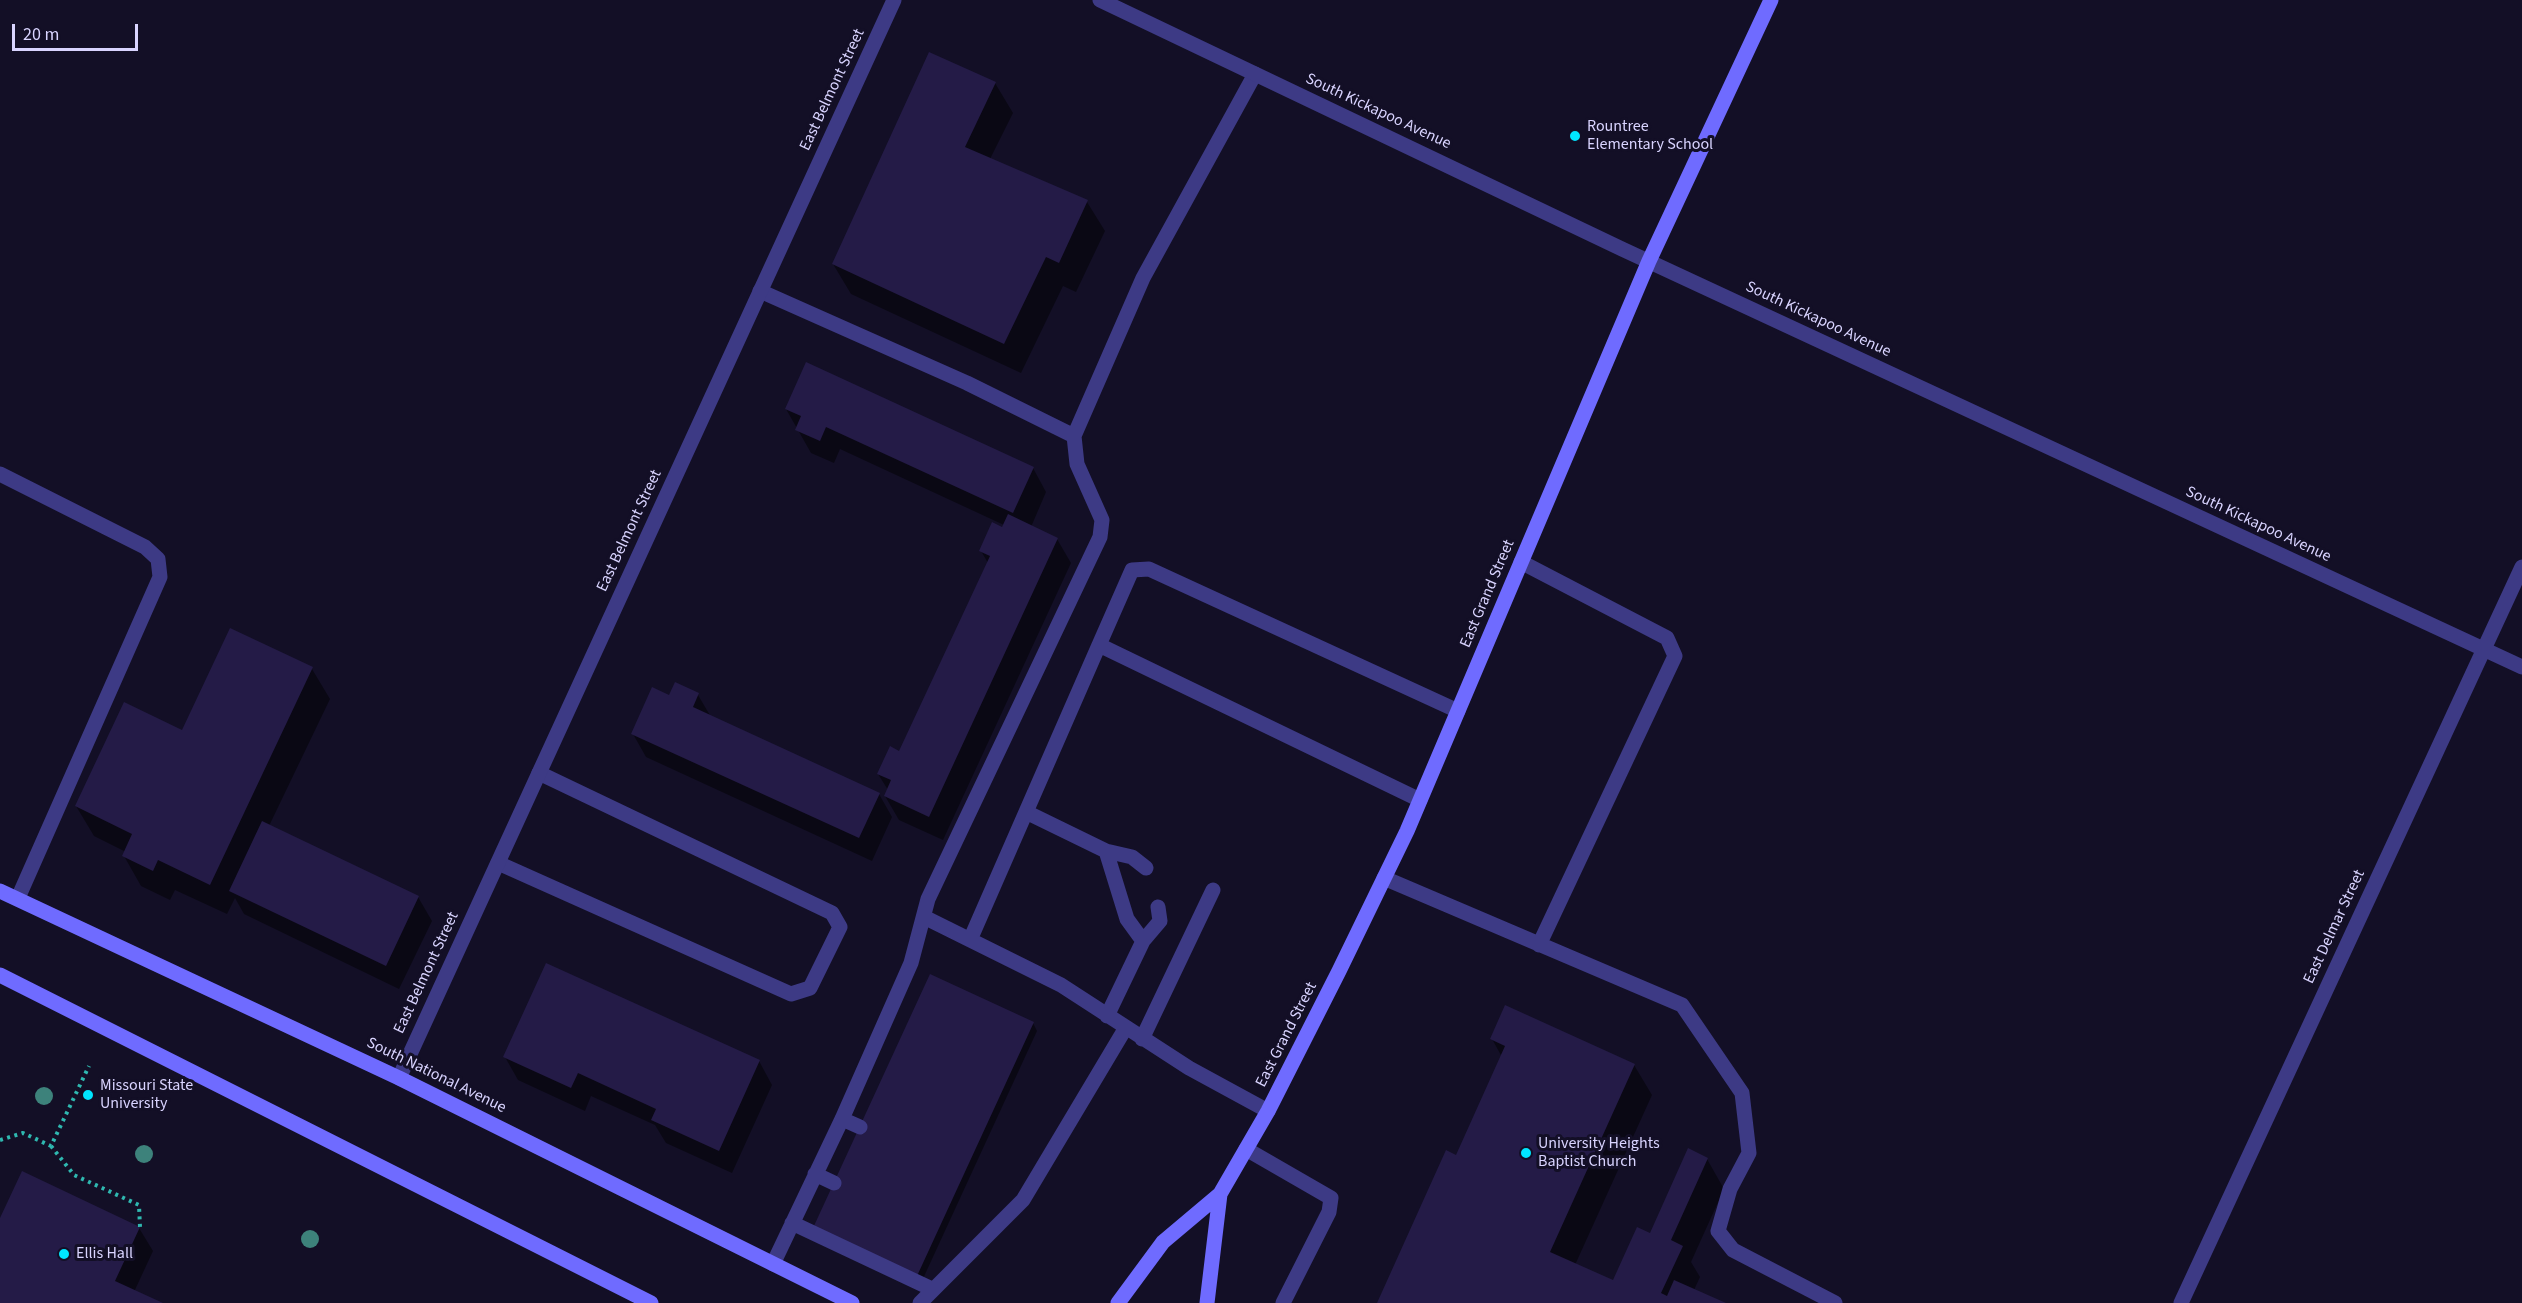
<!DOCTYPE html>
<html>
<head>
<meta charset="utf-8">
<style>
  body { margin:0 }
  #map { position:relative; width:2522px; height:1303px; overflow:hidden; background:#130f26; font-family:"Source Sans 3",sans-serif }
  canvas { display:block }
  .scale { position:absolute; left:12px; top:24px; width:126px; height:27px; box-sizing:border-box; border:3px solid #d9d4ff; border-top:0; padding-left:8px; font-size:18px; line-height:21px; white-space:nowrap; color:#d9d4ff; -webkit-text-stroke:4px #130f26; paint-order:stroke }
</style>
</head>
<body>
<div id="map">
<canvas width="2522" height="1303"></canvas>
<div class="scale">20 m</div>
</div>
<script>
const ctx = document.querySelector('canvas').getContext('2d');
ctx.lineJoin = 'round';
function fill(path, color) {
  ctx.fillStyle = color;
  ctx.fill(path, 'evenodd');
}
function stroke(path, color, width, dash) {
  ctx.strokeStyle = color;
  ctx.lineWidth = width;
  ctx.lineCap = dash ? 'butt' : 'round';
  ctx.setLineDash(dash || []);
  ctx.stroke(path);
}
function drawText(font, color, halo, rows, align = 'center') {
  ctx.font = font + ' "Source Sans 3",sans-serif';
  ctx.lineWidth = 6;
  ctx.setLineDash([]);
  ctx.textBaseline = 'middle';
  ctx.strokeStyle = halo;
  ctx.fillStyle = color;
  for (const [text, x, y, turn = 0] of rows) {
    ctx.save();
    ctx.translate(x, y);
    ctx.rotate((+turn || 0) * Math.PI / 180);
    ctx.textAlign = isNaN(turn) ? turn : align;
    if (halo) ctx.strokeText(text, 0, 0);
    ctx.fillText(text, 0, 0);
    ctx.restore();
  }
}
fill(new Path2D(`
  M995,83l18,30 -23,46 97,43 18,29 -29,61 -13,-6 -42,87 -170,-79 -18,-30z
  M786,409l247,59 13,24 -15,35 26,12 14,24 -128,277 -44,-20 -14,-24 3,-6 -10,-16 22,-21 88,-190 -7,-12 23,-26 -164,-76 -6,14 -23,-10z
  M231,630l81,39 18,30 -61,127 149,71 14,24 -33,68 -155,-75 -9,-16 -8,16 -52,-24 -5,10 -29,-14 -17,-30 2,-4 -32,-16 -18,-30 107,-74z
  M675,684l23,11 13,22 168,77 13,23 -20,44 -226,-104 -13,-23 37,-37z
  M1033,1023l4,8 -116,252 -102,-47z
  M1492,1039l142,26 18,30 -77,170 38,17 94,-123 17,30 -33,73 9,15 -6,13 28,13h-343l78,-146 45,-100z
  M505,1057l254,4 13,24 -40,88 -66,-30 -11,-18 -64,-29 -6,15 -67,-31z
  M0,1221l139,7 14,23 -19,41 25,11h-159z`), '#0007');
fill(new Path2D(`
  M929,52l67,30 -31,65 123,53 -29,63 -13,-6 -42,87 -172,-80z
  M806,362l228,105 -21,46 -187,-86 -6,14 -25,-11 6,-14 -16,-7z
  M1008,514l50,24 -129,279 -45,-21 7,-16 -14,-6 13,-28 9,5 91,-195 -11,-5 13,-29 10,5z
  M230,628l83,39 -103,218 -52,-25 -5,11 -31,-15 10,-22 -57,-28 49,-104 58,28z
  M675,682l24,11 -6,14 187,86 -21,45 -228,-104 21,-47 17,8z
  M262,821l157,75 -33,70 -157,-75z
  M546,963l214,97 -41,91 -68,-31 5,-11 -78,-36 -7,15 -68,-31z
  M930,974l104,48 -117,254 -104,-48z
  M1505,1005l130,59 -85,188 63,28 24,-53 13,6 38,-85 20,10 -37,82 12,6 -22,47 6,3 7,-16 52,23h-349l69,-153 10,5 49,-109 -15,-7z
  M22,1171l118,56 -25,54 48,22h-163v-85z`), '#241b47');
stroke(new Path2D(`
  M0,1140l23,-7 28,13 38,-80
  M51,1146l23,29 65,30 1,22`), '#2fb8b0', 4, [3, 4.5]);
stroke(new Path2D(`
  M760,291l207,92 107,53
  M0,474l145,73 13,12 2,18 -142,321
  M1521,562l146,76 8,18 -136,289
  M1420,800l-321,-155 33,-75 17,-1 309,142
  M1026,812l80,39 26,6 14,11
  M1106,851l21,68 16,22
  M498,863l293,131 19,-6 30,-61 -8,-14 -293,-140
  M1384,878l298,127 60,88 7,60 -19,36 -12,42 15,19 102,53
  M924,917l137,68 128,83 79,43
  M970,940l129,-295
  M1107,1016l36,-75 17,-20 -2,-14
  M1142,1039l71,-149
  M842,1119l18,8
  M1246,1149l85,49 -2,14 -46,91
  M815,1174l19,9
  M792,1223l140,66
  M773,1264l69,-145 69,-156 17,-64 172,-362 2,-17 -25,-56 -3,-28 69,-158 112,-204
  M920,1303l103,-103 102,-171`), '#3d3a85', 15);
stroke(new Path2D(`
  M1100,0l522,249 900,418
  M399,1078l495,-1078
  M2181,1303l341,-736`), '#3d3a85', 15);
stroke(new Path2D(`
  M0,891l399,187 453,225
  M0,975l651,328
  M1118,1303l45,-61 57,-48 48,-83 71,-140 68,-140 242,-570 122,-261
  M1207,1303l13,-109`), '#6f6bff', 15);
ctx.fillStyle = '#3d827b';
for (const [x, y] of [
  [44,1096],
  [144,1154],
  [310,1239]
]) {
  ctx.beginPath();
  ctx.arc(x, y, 9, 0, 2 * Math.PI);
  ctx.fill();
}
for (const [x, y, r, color] of [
  [1575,136,6,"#00e5ff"],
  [88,1095,6,"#00e5ff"],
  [1526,1153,6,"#00e5ff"],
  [64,1254,6,"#00e5ff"]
]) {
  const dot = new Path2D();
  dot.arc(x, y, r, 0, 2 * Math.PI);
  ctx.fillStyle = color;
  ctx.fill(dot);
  stroke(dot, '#130f26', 2);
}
drawText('16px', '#d9d4ff', '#130f26', [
  ["East Belmont Street",833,90,-65],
  ["South Kickapoo Avenue",1378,112,25],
  ["South Kickapoo Avenue",1818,320,25],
  ["South Kickapoo Avenue",2258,525,25],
  ["East Belmont Street",630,531,-65],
  ["East Grand Street",1488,594,-67],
  ["East Delmar Street",2335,927,-65],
  ["East Belmont Street",427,973,-65],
  ["East Grand Street",1287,1035,-63],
  ["South National Avenue",436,1076,26]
]);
drawText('16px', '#d9d4ff', '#130f26', [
  ["Rountree",1587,127],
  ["Elementary School",1587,145],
  ["Missouri State",100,1086],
  ["University",100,1104],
  ["University Heights",1538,1144],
  ["Baptist Church",1538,1162],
  ["Ellis Hall",76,1254]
], 'left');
</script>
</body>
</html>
